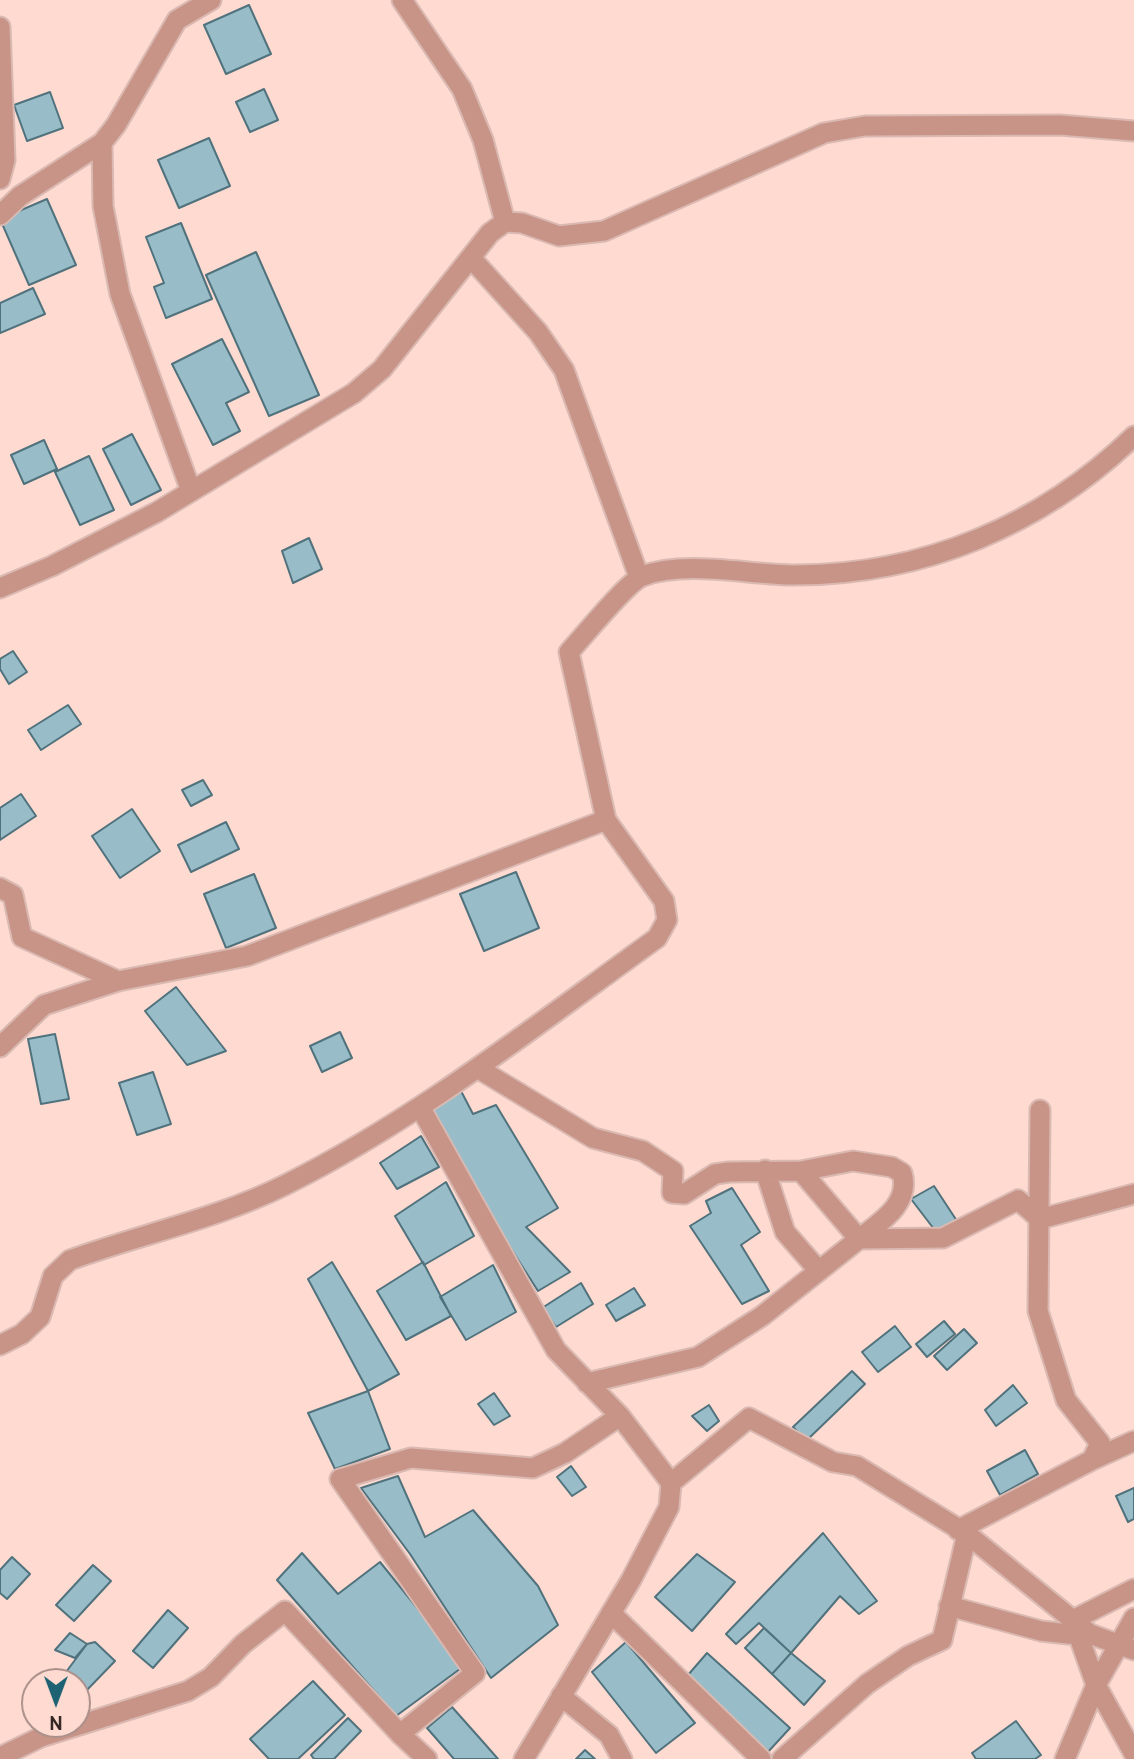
<!DOCTYPE html>
<html>
<head>
<meta charset="utf-8">
<style>
  body { margin:0 }
  #map { position:relative; width:1134px; height:1759px; overflow:hidden; background:#fedad1; font-family:Cabin,sans-serif }
  canvas { display:block }
  .north { position:absolute; left:21px; top:1668px; width:70px; height:70px; box-sizing:border-box; background:#fedad1; border:2px solid #ac918b; border-radius:50%; rotate:180deg; font-size:19px; font-weight:700; line-height:28px; text-align:center; color:#312421 }
  .north::after { content:''; display:block; margin:auto; width:24px; height:32px; background:#1d6273; clip-path:polygon(50% 0,100% 100%,50% 72%,0 100%) }
</style>
</head>
<body>
<div id="map">
<canvas width="1134" height="1759"></canvas>
<div class="north">N</div>
</div>
<script>
const ctx = document.querySelector('canvas').getContext('2d');
ctx.lineJoin = 'round';
function fill(path, color) {
  ctx.fillStyle = color;
  ctx.fill(path, 'evenodd');
}
function stroke(path, color, width, dash) {
  ctx.strokeStyle = color;
  ctx.lineWidth = width;
  ctx.lineCap = dash ? 'butt' : 'round';
  ctx.setLineDash(dash || []);
  ctx.stroke(path);
}
const building = new Path2D(`
  M249,5l22,49 -45,20 -22,-49z
  M264,89l14,31 -28,12 -14,-30z
  M50,92l13,36 -36,13 -13,-36z
  M209,138l21,48 -51,22 -21,-48z
  M47,199l29,66 -47,20 -29,-66z
  M181,223l31,76 -46,19 -12,-31 10,-4 -18,-46z
  M256,252l63,143 -50,21 -63,-141z
  M33,288l12,26 -45,19v-30z
  M222,339l27,53 -23,11 14,28 -27,14 -41,-81z
  M132,434l29,56 -30,15 -28,-56z
  M44,440l13,29 -33,15 -13,-29z
  M89,456l25,54 -34,15 -25,-53z
  M309,538l13,31 -29,14 -11,-32z
  M13,651l14,21 -18,12 -9,-15v-10z
  M68,705l13,19 -40,26 -13,-20z
  M203,780l9,15 -21,11 -9,-16z
  M21,794l15,22 -36,24v-32z
  M132,809l28,42 -40,27 -28,-42z
  M226,822l13,27 -48,23 -13,-27z
  M516,872l23,56 -55,23 -24,-57z
  M254,874l22,54 -50,20 -22,-54z
  M176,987l50,64 -39,14 -42,-54z
  M340,1032l12,26 -30,14 -12,-26z
  M55,1034l14,65 -28,5 -13,-65z
  M153,1072l18,52 -34,11 -18,-52z
  M461,1091l12,23 23,-9 62,103 -32,19 44,45 -32,19 -39,-61 -69,-122z
  M421,1136l18,31 -42,22 -17,-26z
  M446,1182l28,54 -50,29 -29,-49z
  M934,1186l23,35 -20,12 -26,-34z
  M732,1188l28,44 -19,13 28,46 -27,13 -52,-78 21,-13 -5,-12z
  M332,1262l67,112 -31,17 -60,-112z
  M423,1262l28,54 -45,24 -29,-49z
  M493,1265l23,47 -50,28 -26,-43z
  M581,1283l12,21 -37,23 -14,-19z
  M634,1288l11,17 -29,16 -10,-16z
  M944,1321l11,13 -28,23 -11,-13z
  M895,1326l16,21 -33,25 -16,-20z
  M964,1329l13,14 -30,27 -13,-14z
  M852,1371l13,13 -59,57 -13,-14z
  M1013,1385l14,18 -31,23 -11,-16z
  M368,1391l22,58 -55,20 -27,-56z
  M494,1393l16,23 -16,9 -16,-21z
  M709,1405l10,16 -12,10 -15,-15z
  M1025,1450l13,24 -38,21 -13,-24z
  M571,1466l15,21 -14,9 -15,-19z
  M398,1476l27,61 48,-27 65,76 20,39 -67,53 -81,-124 -49,-66z
  M1134,1488v31l-6,3 -12,-26z
  M823,1533l54,68 -18,13 -19,-18 -49,57 -32,-30 -23,21 -10,-10z
  M302,1553l36,41 42,-32 84,104 -68,50 -119,-136z
  M697,1554l38,28 -43,49 -37,-34z
  M12,1557l18,17 -23,25 -7,-6v-23z
  M93,1565l18,16 -37,40 -18,-16z
  M168,1610l20,18 -35,40 -20,-17z
  M764,1628l27,25 -19,21 -27,-26z
  M70,1633l17,11 -12,14 -20,-8z
  M95,1642l20,19 -29,30 -20,-19 21,-28z
  M626,1642l69,81 -39,30 -64,-81z
  M707,1653l83,75 -23,25 -79,-78z
  M791,1653l34,28 -21,24 -32,-31z
  M313,1681l32,34 -47,44h-29l-19,-20z
  M452,1707l32,36 14,16h-44l-27,-31z
  M348,1718l13,13 -27,28h-20l-3,-4z
  M1016,1721l25,34 -6,4h-59l-4,-6z
  M585,1750l10,9h-19z`);
fill(building, '#98bdc8');
stroke(building, '#50727d', 2);
const minor = new Path2D(`
  M402,0l60,89 21,51 22,82
  M0,27l5,133 -5,19
  M102,143l1,63 17,88 71,197
  M0,215l20,-19 82,-53 14,-18 61,-105 34,-20
  M471,258l67,74 26,38 75,207
  M0,588l52,-22 105,-54 197,-119 28,-24 108,-136 15,-11 17,1 37,13 45,-5 220,-98 41,-7 195,-1 74,6
  M0,888l13,7 9,42 96,44
  M0,1047l44,-42 74,-24 129,-25 359,-136
  M479,1069l114,69 50,13 30,20 -1,22 12,1 31,-20 14,-2 72,-1 52,-10 39,6 10,6c9,31 -22,49 -43,66l-58,-68
  M420,1107l136,243 64,66 51,67 -2,24 -38,73 -107,179
  M765,1170l20,62 34,39
  M0,1345l22,-11 18,-17 13,-41 17,-16c71,-26 147,-41 215,-75 134,-67 251,-160 372,-247l10,-18 -3,-19 -58,-81 -37,-168c14,-15 59,-71 74,-76 43,-16 106,-1 152,-1 129,0 247,-50 339,-139
  M587,1383l111,-26 64,-41 97,-77 84,-1 75,-38 22,19 94,-25
  M1092,1460l42,-19
  M671,1483l78,-65 84,44 24,4 110,68 123,100 44,16
  M958,1530l134,-70 8,-17 -34,-43 -28,-89 2,-201
  M1134,1589l-61,31 23,65 38,69
  M949,1606l92,25 37,4
  M611,1613l150,146
  M561,1696l48,39 13,24
  M400,1734l27,25
  M0,1757l41,-20 147,-46 23,-14 32,-33 42,-33 115,123 75,-61 -135,-194 71,-21 122,10 32,-15 55,-37
  M782,1759l85,-75 41,-28 34,-16 25,-106
  M1065,1759l31,-74 38,-67`);
stroke(minor, '#d9b9b1', 23);
stroke(minor, '#c89488', 19);
</script>
</body>
</html>
